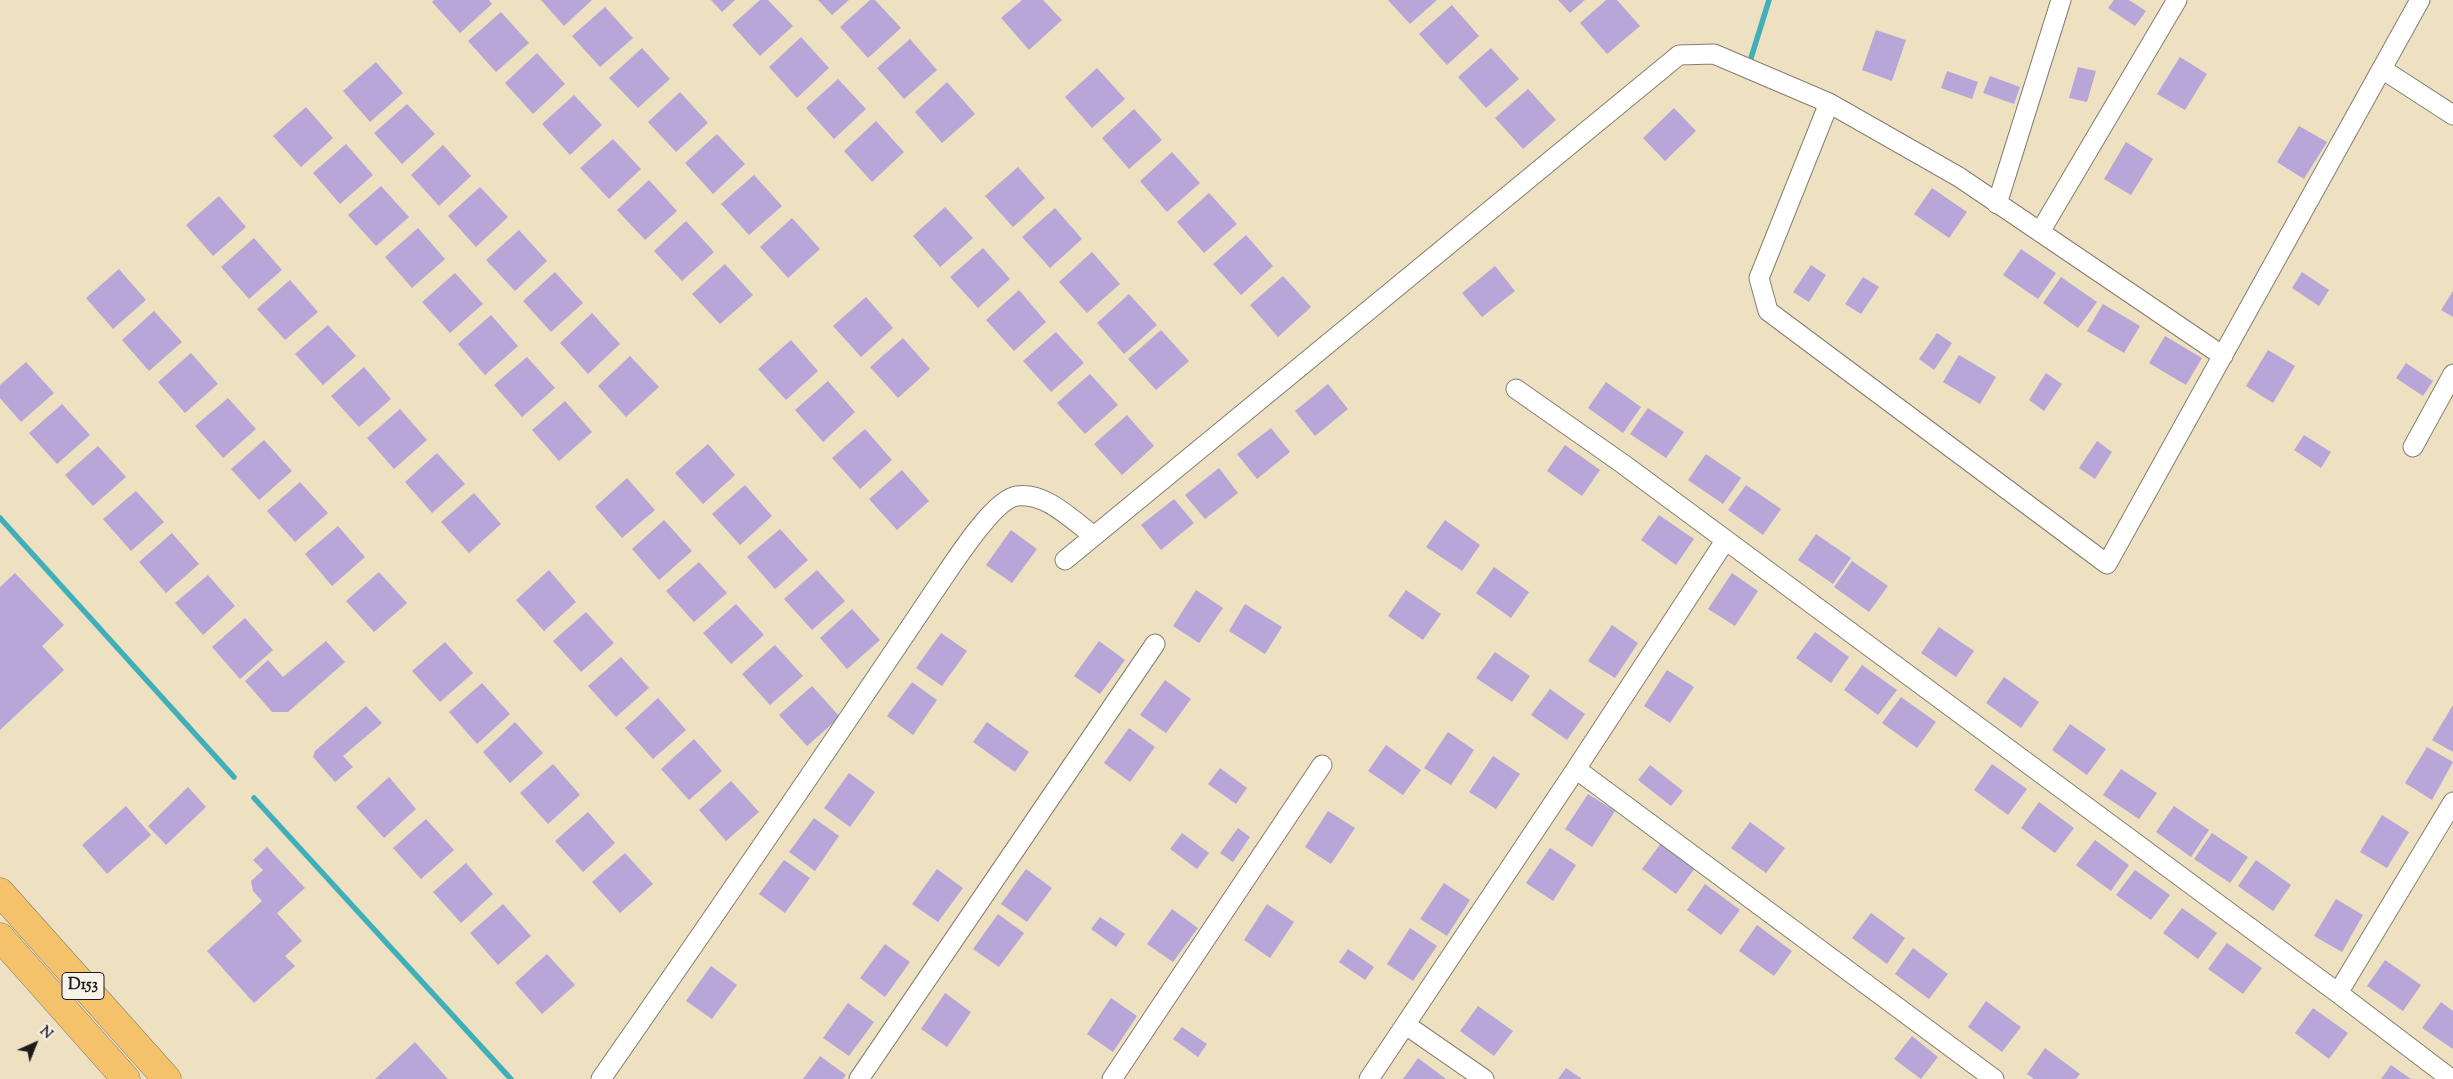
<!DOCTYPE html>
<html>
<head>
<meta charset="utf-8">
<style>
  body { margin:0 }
  #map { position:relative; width:2453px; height:1079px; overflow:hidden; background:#ede1c2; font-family:"Sorts Mill Goudy",serif }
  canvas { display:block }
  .north { position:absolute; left:10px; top:1019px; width:50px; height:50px; -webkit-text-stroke:4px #f7f3e8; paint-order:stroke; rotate:44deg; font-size:14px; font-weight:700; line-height:20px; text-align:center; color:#1c1c1c }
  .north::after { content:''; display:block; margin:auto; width:18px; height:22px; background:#1c1c1c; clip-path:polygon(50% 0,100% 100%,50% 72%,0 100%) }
</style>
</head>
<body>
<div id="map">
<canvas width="2453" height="1079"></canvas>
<div class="north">N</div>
</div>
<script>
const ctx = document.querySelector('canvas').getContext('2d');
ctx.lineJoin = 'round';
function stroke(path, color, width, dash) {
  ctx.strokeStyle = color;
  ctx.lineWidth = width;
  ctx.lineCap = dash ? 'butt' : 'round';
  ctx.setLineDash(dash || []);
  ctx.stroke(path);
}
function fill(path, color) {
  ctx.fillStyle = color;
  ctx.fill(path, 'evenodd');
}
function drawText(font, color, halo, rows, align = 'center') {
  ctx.font = font + ' "Sorts Mill Goudy",serif';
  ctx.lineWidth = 4;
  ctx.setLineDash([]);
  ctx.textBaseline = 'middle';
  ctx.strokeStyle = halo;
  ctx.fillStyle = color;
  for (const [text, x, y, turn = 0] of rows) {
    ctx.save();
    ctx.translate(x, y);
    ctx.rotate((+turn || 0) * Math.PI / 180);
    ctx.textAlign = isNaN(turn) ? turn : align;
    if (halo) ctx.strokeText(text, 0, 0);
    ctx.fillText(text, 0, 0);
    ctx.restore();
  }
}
stroke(new Path2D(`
  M1751,58l18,-58
  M0,518l234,259
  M254,798l257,281`), '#3fafba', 5.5);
fill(new Path2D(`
  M434,0h55l3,4 -32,29 -28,-31z
  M541,0h51l-28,26z
  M711,0h24l-13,12z
  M760,0h8l25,26 -33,30 -28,-31z
  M818,0h31l-17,15z
  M870,0h5l26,28 -33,30 -28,-31z
  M1022,0h21l19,20 -33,30 -28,-32z
  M1388,0h49l-27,24z
  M1558,0h27l-15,13z
  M1606,0h11l23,26 -33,28 -27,-31z
  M2114,0h15l17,11 -11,15 -27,-18z
  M1452,5l27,31 -32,29 -28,-31z
  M605,7l28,31 -33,29 -28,-31z
  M501,12l28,31 -33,29 -28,-31z
  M1876,30l30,10 -14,41 -30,-11z
  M801,37l28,31 -32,30 -28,-31z
  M910,39l27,31 -33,29 -27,-31z
  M642,48l28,31 -32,29 -29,-30z
  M1491,48l28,31 -33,29 -28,-31z
  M537,53l28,31 -32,30 -28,-31z
  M2180,57l27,17 -22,36 -28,-16z
  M376,62l27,31 -33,29 -27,-31z
  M2078,67l18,4 -9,31 -18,-4z
  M1097,68l28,31 -33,29 -27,-31z
  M1947,71l31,11 -6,17 -31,-11z
  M1990,76l30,11 -6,17 -31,-11z
  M838,79l28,30 -32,30 -28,-31z
  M947,82l28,32 -33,29 -27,-31z
  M1528,89l28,31 -33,29 -28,-31z
  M680,92l28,31 -32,29 -28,-30z
  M574,95l28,30 -32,30 -28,-31z
  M407,104l28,30 -33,30 -28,-31z
  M306,107l27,31 -32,29 -28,-31z
  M1674,108l22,23 -31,30 -22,-23z
  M1134,109l28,31 -33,29 -27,-31z
  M876,121l28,31 -32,30 -28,-31z
  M2299,126l28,16 -23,37 -27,-17z
  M717,134l28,30 -32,30 -28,-31z
  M613,139l28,30 -32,30 -29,-31z
  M2126,142l27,17 -22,36 -27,-16z
  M346,144l27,31 -33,29 -27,-31z
  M443,145l28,31 -32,30 -28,-31z
  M1172,152l28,31 -33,29 -27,-31z
  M1018,167l27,31 -32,29 -28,-31z
  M754,175l28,31 -33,29 -28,-31z
  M649,180l28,31 -32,29 -28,-30z
  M381,186l28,31 -33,29 -28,-31z
  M480,187l28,30 -32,30 -28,-31z
  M1932,188l35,24 -18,26 -35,-24z
  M1209,193l28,31 -33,29 -27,-31z
  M219,196l27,31 -33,29 -27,-31z
  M945,207l28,31 -33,29 -27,-31z
  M1055,208l27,31 -32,29 -28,-31z
  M792,218l28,31 -32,29 -28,-31z
  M686,221l28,31 -32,29 -28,-30z
  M418,228l27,31 -33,29 -27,-31z
  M519,230l28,31 -32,30 -29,-31z
  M1246,235l27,31 -32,29 -28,-31z
  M254,238l28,32 -33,29 -28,-32z
  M983,248l27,31 -32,29 -28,-31z
  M2021,249l35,24 -18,26 -35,-24z
  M1092,252l28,32 -33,29 -28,-31z
  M725,264l28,31 -33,29 -28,-30z
  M1811,265l15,10 -17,27 -16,-10z
  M1495,266l20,25 -33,26 -20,-24z
  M119,269l27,31 -33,29 -27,-31z
  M555,272l28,31 -32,29 -28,-31z
  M2302,272l27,18 -10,16 -27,-18z
  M455,273l28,31 -33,29 -28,-31z
  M1283,276l28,31 -33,30 -28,-32z
  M1863,277l16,10 -18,27 -16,-10z
  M2061,277l36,25 -19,26 -35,-25z
  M290,280l28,32 -33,28 -28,-31z
  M1019,290l27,32 -32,29 -28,-31z
  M2453,291v26l-12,-7z
  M1129,294l28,31 -33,29 -27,-31z
  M866,297l27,31 -32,29 -28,-31z
  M2103,304l37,22 -16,27 -37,-22z
  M154,311l28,31 -33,29 -27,-31z
  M592,313l28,31 -32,30 -28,-31z
  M491,315l27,31 -33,29 -27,-31z
  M328,325l28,31 -33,29 -28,-31z
  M1161,330l28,31 -33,29 -28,-31z
  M1056,332l28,31 -33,29 -28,-31z
  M1937,333l15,10 -18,27 -15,-11z
  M2165,336l37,22 -16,27 -37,-22z
  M903,338l27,31 -32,29 -28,-31z
  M791,340l27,31 -32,29 -28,-31z
  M2268,350l27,16 -22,37 -27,-17z
  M191,353l27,31 -33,29 -27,-31z
  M1959,355l37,22 -16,27 -37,-22z
  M630,356l29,31 -33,30 -28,-31z
  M527,357l28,31 -33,29 -28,-32z
  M26,362l28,31 -33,29 -21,-24v-13z
  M2406,363l27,18 -10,15 -27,-18z
  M364,367l27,32 -32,28 -28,-31z
  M2046,373l16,11 -18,27 -15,-11z
  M1090,374l28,31 -33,29 -28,-31z
  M828,381l27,31 -32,30 -28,-32z
  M1606,382l35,25 -18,26 -35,-25z
  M1328,384l20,25 -33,27 -20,-25z
  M228,398l28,31 -33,29 -28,-32z
  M565,401l27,31 -33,29 -27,-31z
  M62,404l28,31 -33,29 -28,-31z
  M1648,408l36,24 -18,26 -36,-24z
  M400,409l27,31 -33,29 -27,-31z
  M1127,415l27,31 -32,29 -28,-31z
  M1271,428l19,24 -33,27 -20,-25z
  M865,429l27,31 -32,29 -28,-31z
  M2304,435l27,17 -10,16 -27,-18z
  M264,440l28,31 -33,29 -28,-31z
  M2097,441l15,11 -17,27 -16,-11z
  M708,444l27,31 -32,29 -28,-31z
  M1565,445l35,25 -18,26 -35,-25z
  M98,446l28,31 -33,29 -28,-31z
  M437,453l28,31 -33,29 -27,-31z
  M1706,454l35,24 -18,26 -35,-24z
  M1219,468l19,25 -33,26 -20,-24z
  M902,470l27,31 -32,29 -28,-31z
  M627,478l28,32 -33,28 -27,-31z
  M300,482l28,31 -33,29 -28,-31z
  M745,485l27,31 -32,29 -28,-31z
  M1746,485l35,24 -18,26 -35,-25z
  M136,491l28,31 -33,29 -28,-32z
  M474,493l27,31 -32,29 -28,-31z
  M1174,499l20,24 -33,27 -20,-25z
  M1659,515l35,24 -18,26 -35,-25z
  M664,520l28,31 -33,29 -27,-31z
  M1445,520l35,25 -18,26 -36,-24z
  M338,526l27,31 -33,29 -27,-32z
  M780,529l28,31 -33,29 -28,-32z
  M1011,530l26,19 -25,34 -26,-18z
  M172,533l27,31 -33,29 -27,-31z
  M1816,534l35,24 -18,26 -35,-24z
  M1852,561l36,25 -19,26 -35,-25z
  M699,562l28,31 -33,29 -28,-31z
  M1494,567l35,25 -18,26 -35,-25z
  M549,570l27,32 -32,29 -28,-31z
  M817,570l28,31 -33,29 -28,-31z
  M379,572l28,31 -33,29 -28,-31z
  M15,573l49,52 -22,21 22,24 -64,60v-143z
  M1732,573l26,18 -23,35 -27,-17z
  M208,575l27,31 -32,29 -28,-32z
  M1196,590l27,18 -24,35 -26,-17z
  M1406,590l35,24 -18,26 -35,-24z
  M736,604l28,31 -33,29 -28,-31z
  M1245,604l37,23 -17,27 -36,-23z
  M852,609l28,31 -33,29 -27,-31z
  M586,612l28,31 -33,29 -28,-31z
  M245,618l28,32 -33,29 -28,-32z
  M1612,625l26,18 -23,35 -27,-17z
  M1939,627l35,24 -18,26 -35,-24z
  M1815,632l34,25 -18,26 -35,-25z
  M941,633l26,18 -25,35 -26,-18z
  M326,641l19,21 -57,50h-16l-27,-31 23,-21 15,17z
  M1099,641l26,19 -25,34 -26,-18z
  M445,642l28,31 -33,29 -28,-31z
  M775,645l28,31 -33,29 -28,-31z
  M1495,652l35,24 -18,26 -36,-24z
  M621,657l28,31 -33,29 -28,-31z
  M1862,665l35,25 -19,25 -34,-25z
  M1667,670l27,17 -24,36 -26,-17z
  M2004,677l35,25 -18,26 -35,-25z
  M1165,680l26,19 -25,34 -26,-18z
  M912,682l25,18 -24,35 -26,-19z
  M482,683l28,31 -33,30 -28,-32z
  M812,686l28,31 -33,29 -28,-31z
  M1550,689l35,25 -18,26 -36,-25z
  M1901,697l35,25 -19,26 -35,-25z
  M658,698l28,32 -33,29 -28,-31z
  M2453,705v47l-21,-12z
  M366,706l16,17 -39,33 10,11 -18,15 -22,-25 2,-6z
  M515,722l28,31 -33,30 -27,-31z
  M987,722l42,30 -14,20 -42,-30z
  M2070,724l36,25 -19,26 -35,-25z
  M1129,728l26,19 -25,35 -26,-19z
  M1448,732l26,18 -23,35 -27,-17z
  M694,739l28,32 -33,29 -28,-31z
  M1386,745l35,25 -18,25 -35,-24z
  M2427,747l26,15 -21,38 -27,-17z
  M1493,756l27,18 -24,35 -27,-17z
  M553,764l27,31 -32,29 -28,-31z
  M1992,764l35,25 -19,26 -34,-25z
  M1650,765l33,26 -12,15 -33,-26z
  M1220,768l27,20 -11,16 -28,-20z
  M2121,769l36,24 -18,26 -36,-24z
  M849,773l26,19 -25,35 -26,-19z
  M389,777l27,32 -32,29 -28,-31z
  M731,781l28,31 -33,29 -27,-31z
  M188,787l18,20 -40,38 -18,-19z
  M1588,794l27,17 -23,36 -27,-18z
  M2039,802l35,26 -19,25 -34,-25z
  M126,806l25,29 -44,39 -25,-29z
  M2174,806l35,24 -18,27 -35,-25z
  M1328,811l27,17 -24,36 -26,-17z
  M588,812l27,31 -32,29 -28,-31z
  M2382,815l27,17 -22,36 -27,-16z
  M814,818l25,18 -24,35 -26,-19z
  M426,819l28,31 -33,29 -28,-31z
  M1750,822l35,26 -19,25 -35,-25z
  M1238,828l12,9 -17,25 -13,-9z
  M1182,833l27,20 -12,16 -27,-20z
  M2212,833l36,24 -18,26 -36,-24z
  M2095,840l34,25 -18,26 -35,-26z
  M1661,843l34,25 -19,26 -34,-25z
  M267,847l38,41 -28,25 25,28 -17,15 10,10 -41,37 -47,-52 55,-50 -9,-10 -2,-10 12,-11 -10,-10z
  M1550,848l26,17 -23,36 -27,-18z
  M625,853l28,31 -33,29 -28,-31z
  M784,860l26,18 -25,35 -26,-19z
  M2256,860l35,25 -18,26 -35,-25z
  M466,863l27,31 -32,29 -28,-31z
  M937,869l26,19 -25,34 -26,-18z
  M1026,869l26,19 -25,34 -26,-18z
  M2135,870l35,25 -19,25 -35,-25z
  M1444,883l26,17 -23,36 -27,-17z
  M1705,884l35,26 -19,25 -34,-25z
  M2336,899l27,16 -21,37 -28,-16z
  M503,904l28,32 -33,29 -28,-32z
  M1267,904l27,18 -24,36 -26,-18z
  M2182,908l35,25 -19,26 -35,-26z
  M1172,909l26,19 -25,34 -26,-18z
  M1871,913l34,25 -18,26 -35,-26z
  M998,914l26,19 -25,34 -26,-18z
  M1100,917l25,17 -9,13 -25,-18z
  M1757,925l35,26 -18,25 -35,-25z
  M1410,928l27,18 -24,35 -26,-17z
  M2227,943l35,25 -19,26 -35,-25z
  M885,944l25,18 -25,35 -25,-19z
  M1913,948l35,26 -19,25 -34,-25z
  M1348,949l26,18 -9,13 -26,-18z
  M547,954l28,31 -33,29 -27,-31z
  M2385,960l36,25 -18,26 -36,-25z
  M711,966l26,19 -25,34 -26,-18z
  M945,993l26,19 -24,35 -26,-18z
  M1111,998l26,18 -24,36 -26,-18z
  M1986,1001l35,26 -19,25 -34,-25z
  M2441,1002l12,9v38l-31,-21z
  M848,1003l26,19 -25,34 -26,-18z
  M1478,1006l35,25 -19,25 -34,-25z
  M2313,1008l35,25 -19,26 -34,-26z
  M1182,1027l25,17 -9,13 -25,-18z
  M1912,1036l26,21 -17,22 -27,-20z
  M415,1042l33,37h-73z
  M2045,1048l35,26 -4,5h-42l-7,-5z
  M820,1056l26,19 -3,4h-40z
  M1418,1058l28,21h-43z
  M2391,1065l20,14h-30z
  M1566,1068l16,11h-24z`), '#b7a6d7');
const street = new Path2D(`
  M2382,69l71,46
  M1829,103l-70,175 9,33 339,253 313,-564
  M1997,204l64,-204
  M2040,232l137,-232
  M1516,389l107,75 715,529 113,86
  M2413,447l40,-73
  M1065,560l614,-505 35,-1 115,49 130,74 264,179
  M1576,769l418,310
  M2338,993l115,-191
  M1406,1025l78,54
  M601,1079c112,-161 223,-323 332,-486 15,-21 59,-94 84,-97 29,-4 55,24 77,40
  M859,1079l296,-435
  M1112,1079l210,-314
  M1369,1079l207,-310 149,-228`);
const primary = new Path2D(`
  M0,892l167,187
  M0,937l126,142`);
stroke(street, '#847e6f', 21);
stroke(primary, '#847e6f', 29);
stroke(street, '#fff', 19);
stroke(primary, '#f3c26a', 28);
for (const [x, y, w] of [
  [83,986,42]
]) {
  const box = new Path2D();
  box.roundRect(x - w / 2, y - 13.5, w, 27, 4);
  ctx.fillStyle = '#f7f3e8';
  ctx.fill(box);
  stroke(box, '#1c1c1c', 1);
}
drawText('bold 16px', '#1c1c1c', null, [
  ["D153",83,986]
]);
</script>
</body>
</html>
